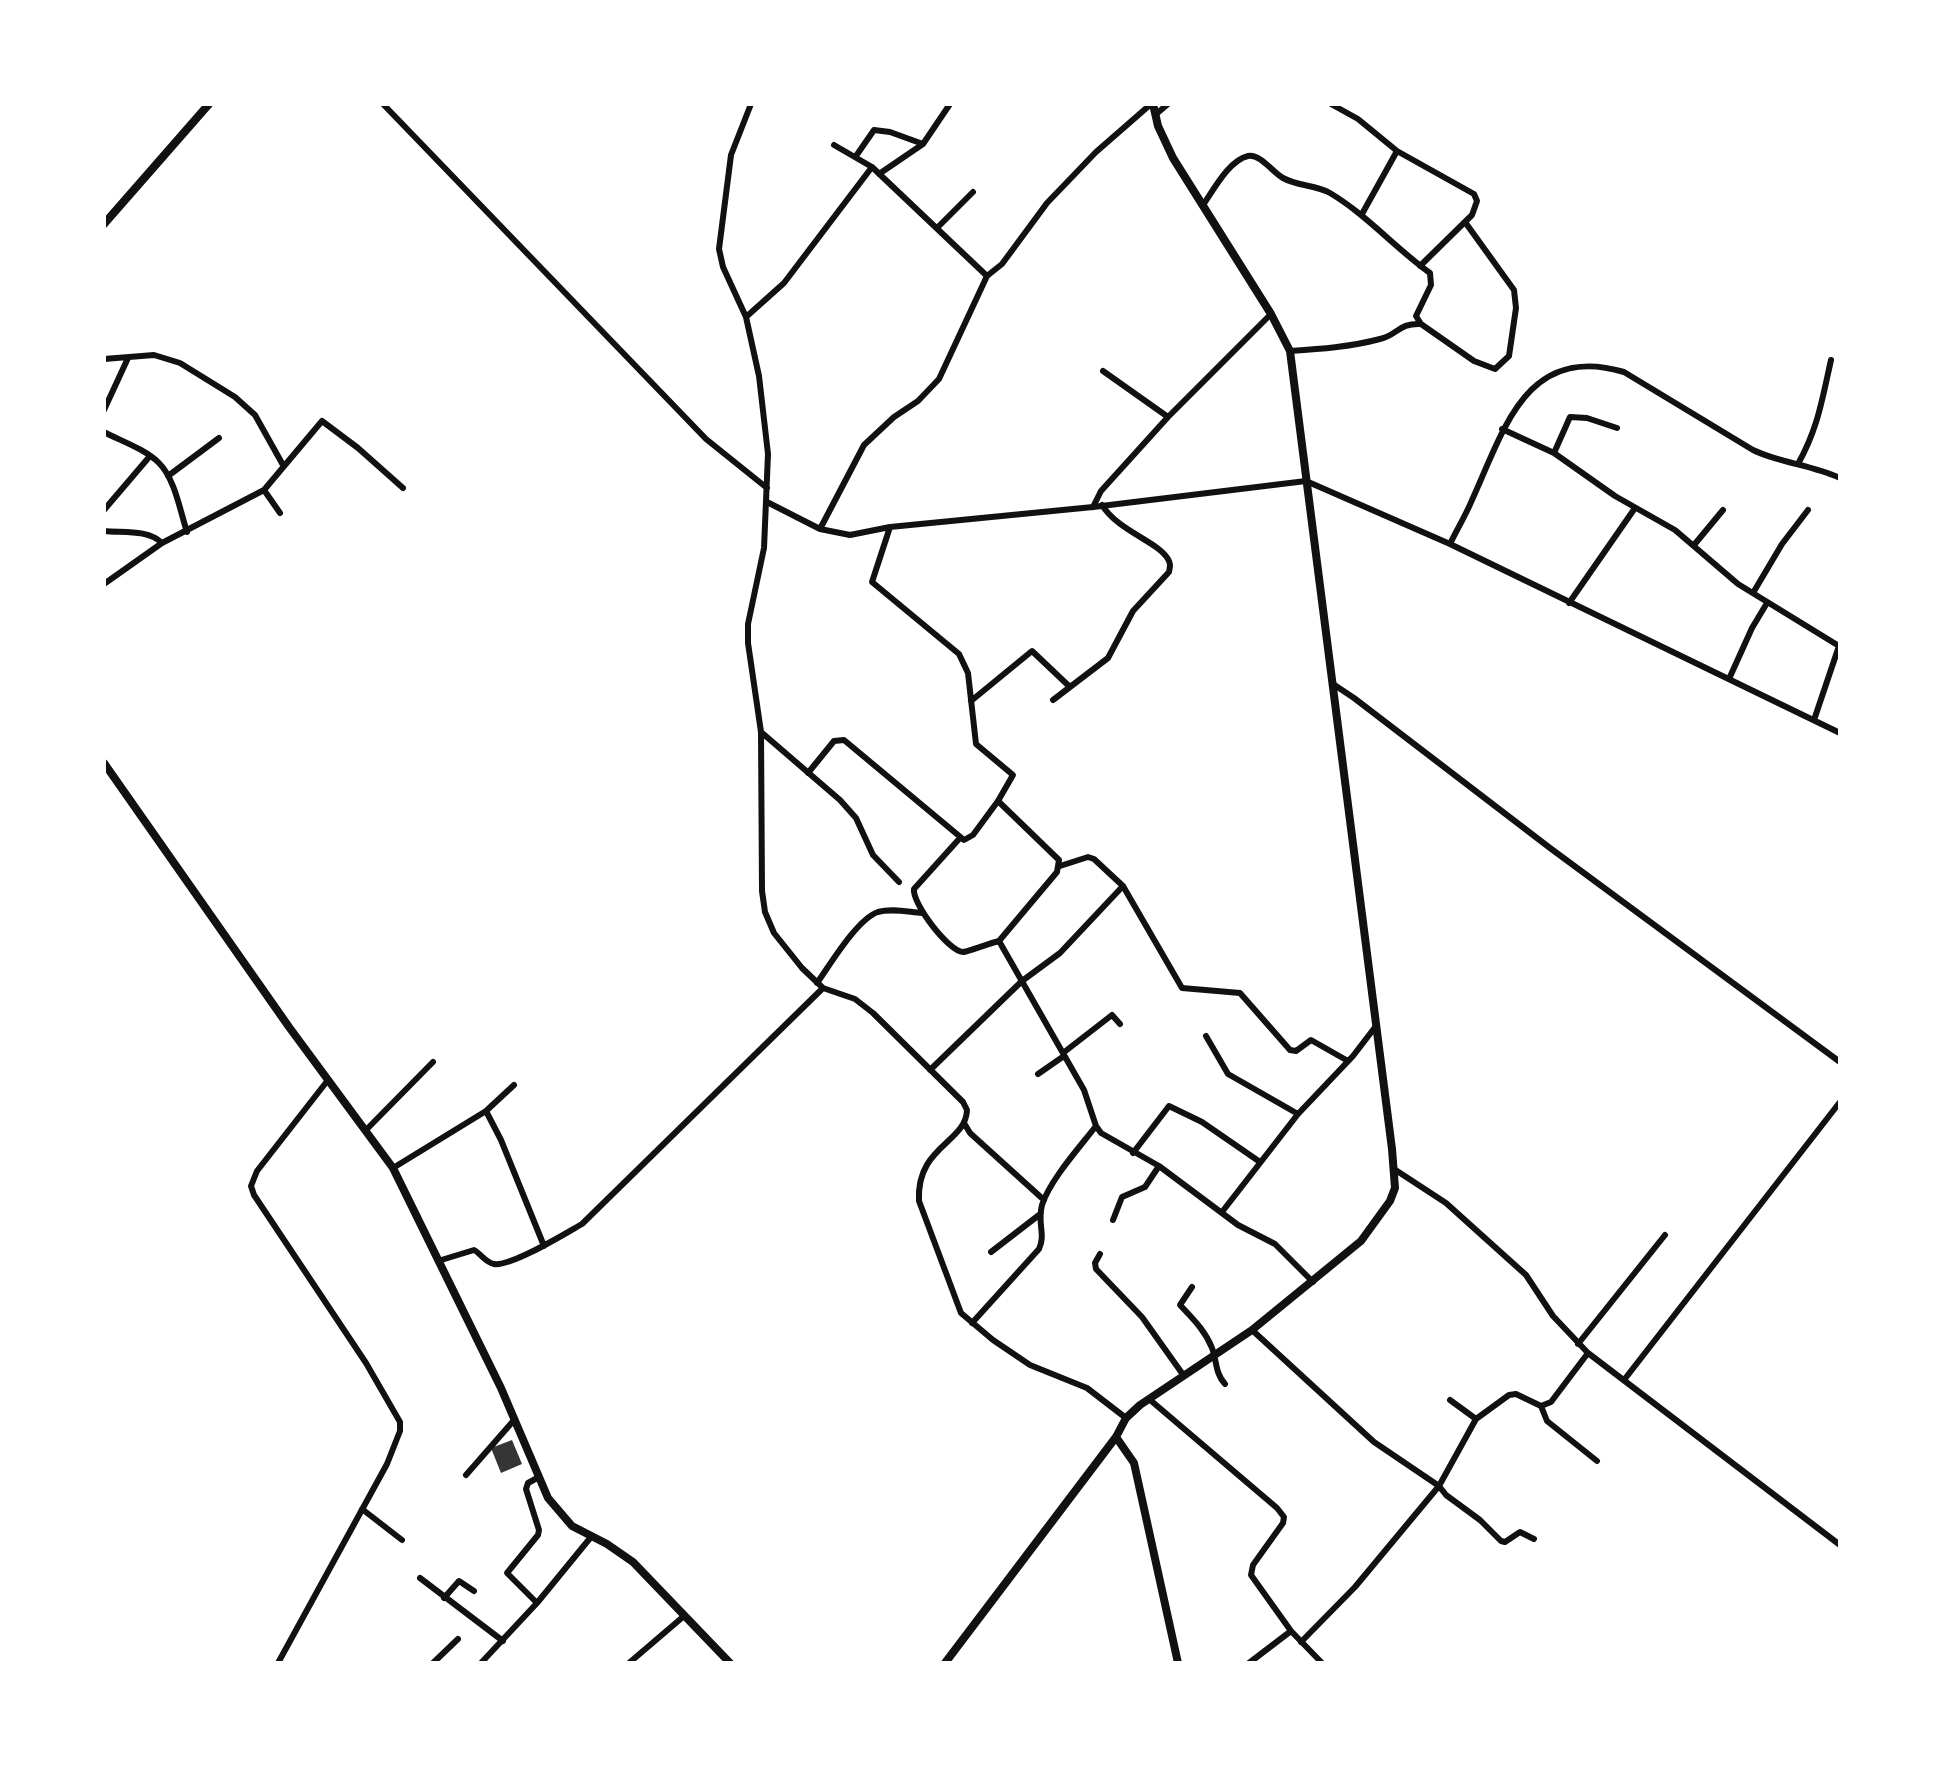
<!DOCTYPE html>
<html>
<head>
<meta charset="utf-8">
<style>
  body { margin:0 }
  #map { position:relative; width:1944px; height:1767px; overflow:hidden; background:#fff; font-family:Montserrat,sans-serif }
  canvas { display:block }
  .frame { position:absolute; inset:0; border:106px solid #fff; pointer-events:none }
</style>
</head>
<body>
<div id="map">
<canvas width="1944" height="1767"></canvas>
<div class="frame"></div>
</div>
<script>
const ctx = document.querySelector('canvas').getContext('2d');
ctx.lineJoin = 'round';
function fill(path, color) {
  ctx.fillStyle = color;
  ctx.fill(path, 'evenodd');
}
function stroke(path, color, width, dash) {
  ctx.strokeStyle = color;
  ctx.lineWidth = width;
  ctx.lineCap = dash ? 'butt' : 'round';
  ctx.setLineDash(dash || []);
  ctx.stroke(path);
}
fill(new Path2D(`
  M512,1440l10,24 -21,9 -10,-25z`), '#353535');
stroke(new Path2D(`
  M383,104l323,335 61,49
  M751,104l-20,51 -12,94 4,18 23,50 13,59 9,78 -4,94 -16,76v19l13,89 1,159 3,21 9,21 28,35 21,20 32,11 18,14 90,89 4,8c-1,33 -51,36 -48,91l42,112 32,27 37,25 57,23 39,30
  M1331,104l27,15 39,32 77,43 3,7 -5,14 -52,51
  M1155,115l13,-11
  M834,145l38,22 115,109
  M856,156l18,-26 16,2 33,12
  M879,174l44,-30 27,-40
  M1203,205c10,-14 26,-45 45,-49 13,-2 24,16 35,22 14,8 33,7 47,15 37,22 65,55 100,80l1,12 -15,31 5,8 53,37 21,8 14,-13 7,-48 -2,-18 -49,-68
  M1362,214l35,-63
  M938,227l35,-35
  M746,317l38,-34 88,-116
  M1290,351c30,-2 60,-4 90,-12 18,-4 18,-16 41,-15
  M104,359l50,-4 26,8 55,34 20,18 28,50
  M1103,371l65,46
  M104,410l24,-52
  M1502,429l52,24 61,43 60,34 63,54 101,62 -25,74
  M104,432c17,9 41,17 55,31 16,16 21,48 28,69
  M1554,453l16,-36 17,1 30,10
  M1798,464c20,-36 24,-64 33,-104
  M168,476l51,-38
  M264,490l16,23
  M767,502l53,27 30,6 40,-8 203,-20 213,-26 144,63 390,189
  M1093,507l8,-16 67,-74 103,-103
  M104,510l46,-54
  M890,527l-18,55 87,72 9,19 8,71 37,31 -15,26 61,59 -2,12 -58,69
  M820,529l44,-84 30,-28 24,-16 21,-22 48,-103 15,-12 45,-61 49,-51 55,-48
  M104,531c19,2 44,-2 58,12l102,-53 58,-69 36,27 45,40
  M1450,544c7,-15 16,-29 22,-44 32,-70 54,-157 152,-128l129,78c27,13 59,15 87,28
  M1694,545l29,-35
  M104,584l58,-41
  M1753,593l29,-49 26,-34
  M1569,603l66,-95
  M1729,679l23,-51 15,-25
  M1333,684l21,14 196,150 290,214
  M1053,700l55,-42 25,-47 36,-39c1,-5 2,-8 -1,-13 -11,-18 -50,-28 -66,-54
  M971,701l61,-50 38,36
  M761,732l79,68 16,18 17,37 26,27
  M808,773l26,-32 10,-1 120,100 9,-5 25,-34
  M960,838l-46,51c-2,14 34,62 49,63 5,0 27,-9 36,-11l85,149 12,36 5,7 58,33 79,59 37,19 38,38
  M1123,886l59,102 58,5 50,57 6,1 15,-11 37,21
  M817,983c13,-18 40,-64 61,-71 14,-4 30,0 44,1
  M1206,1036l22,38 70,40
  M1063,1053l49,-38 8,9
  M930,1070l92,-89 38,-28 63,-67 -29,-27 -6,-2 -28,9
  M1038,1074l26,-18
  M486,1111l15,29 43,106
  M964,1123l6,10 74,67
  M366,1130l67,-68
  M1133,1153l36,-47 33,16 58,40
  M393,1168l93,-57 28,-26
  M1394,1169l52,34 80,72 27,41 35,37 252,192
  M1222,1212l76,-98 55,-58 23,-30
  M1113,1220l9,-23 23,-10 14,-21
  M991,1252l48,-37
  M1100,1254l-5,9 1,6 46,48 42,59
  M438,1261l36,-11c7,4 12,13 20,14 17,3 72,-31 88,-40l241,-236
  M1192,1287l-12,18c12,13 25,25 32,43 5,13 3,25 13,36
  M972,1323l67,-74c7,-15 -2,-25 3,-44 8,-25 37,-57 54,-79
  M1252,1330l122,112 65,44 7,9 34,25 21,21 4,1 15,-10 14,7
  M1578,1344l87,-109
  M1624,1380l216,-278
  M1149,1399l128,109 7,9 -1,6 -30,42 -2,10 40,56
  M1450,1400l26,19
  M1541,1406l6,15 50,40
  M466,1475l49,-56
  M362,1509l40,31
  M420,1578l83,63
  M444,1598l15,-17 15,10
  M537,1603l-30,-30 31,-38 1,-5 -13,-41 2,-6 11,-6
  M1301,1642l54,-55 84,-101 37,-67 33,-24 7,-1 25,12 10,-4 37,-49
  M278,1663l109,-199 13,-33v-9l-34,-59 -112,-168 -3,-9 6,-15 71,-91
  M433,1663l25,-24
  M481,1663l56,-60 54,-66
  M629,1663l55,-47
  M1249,1663l42,-32 31,32`), '#111', 6);
stroke(new Path2D(`
  M104,224l105,-120
  M104,763l185,264 104,141 108,220 47,110 24,28 35,18 26,18 97,101
  M1116,1437l18,26 44,200
  M945,1663l171,-226 10,-19 14,-13 112,-75 109,-89 29,-40 5,-13 -3,-39 -102,-798 -19,-37 -98,-156 -15,-32 -5,-22`), '#111', 8);
</script>
</body>
</html>
